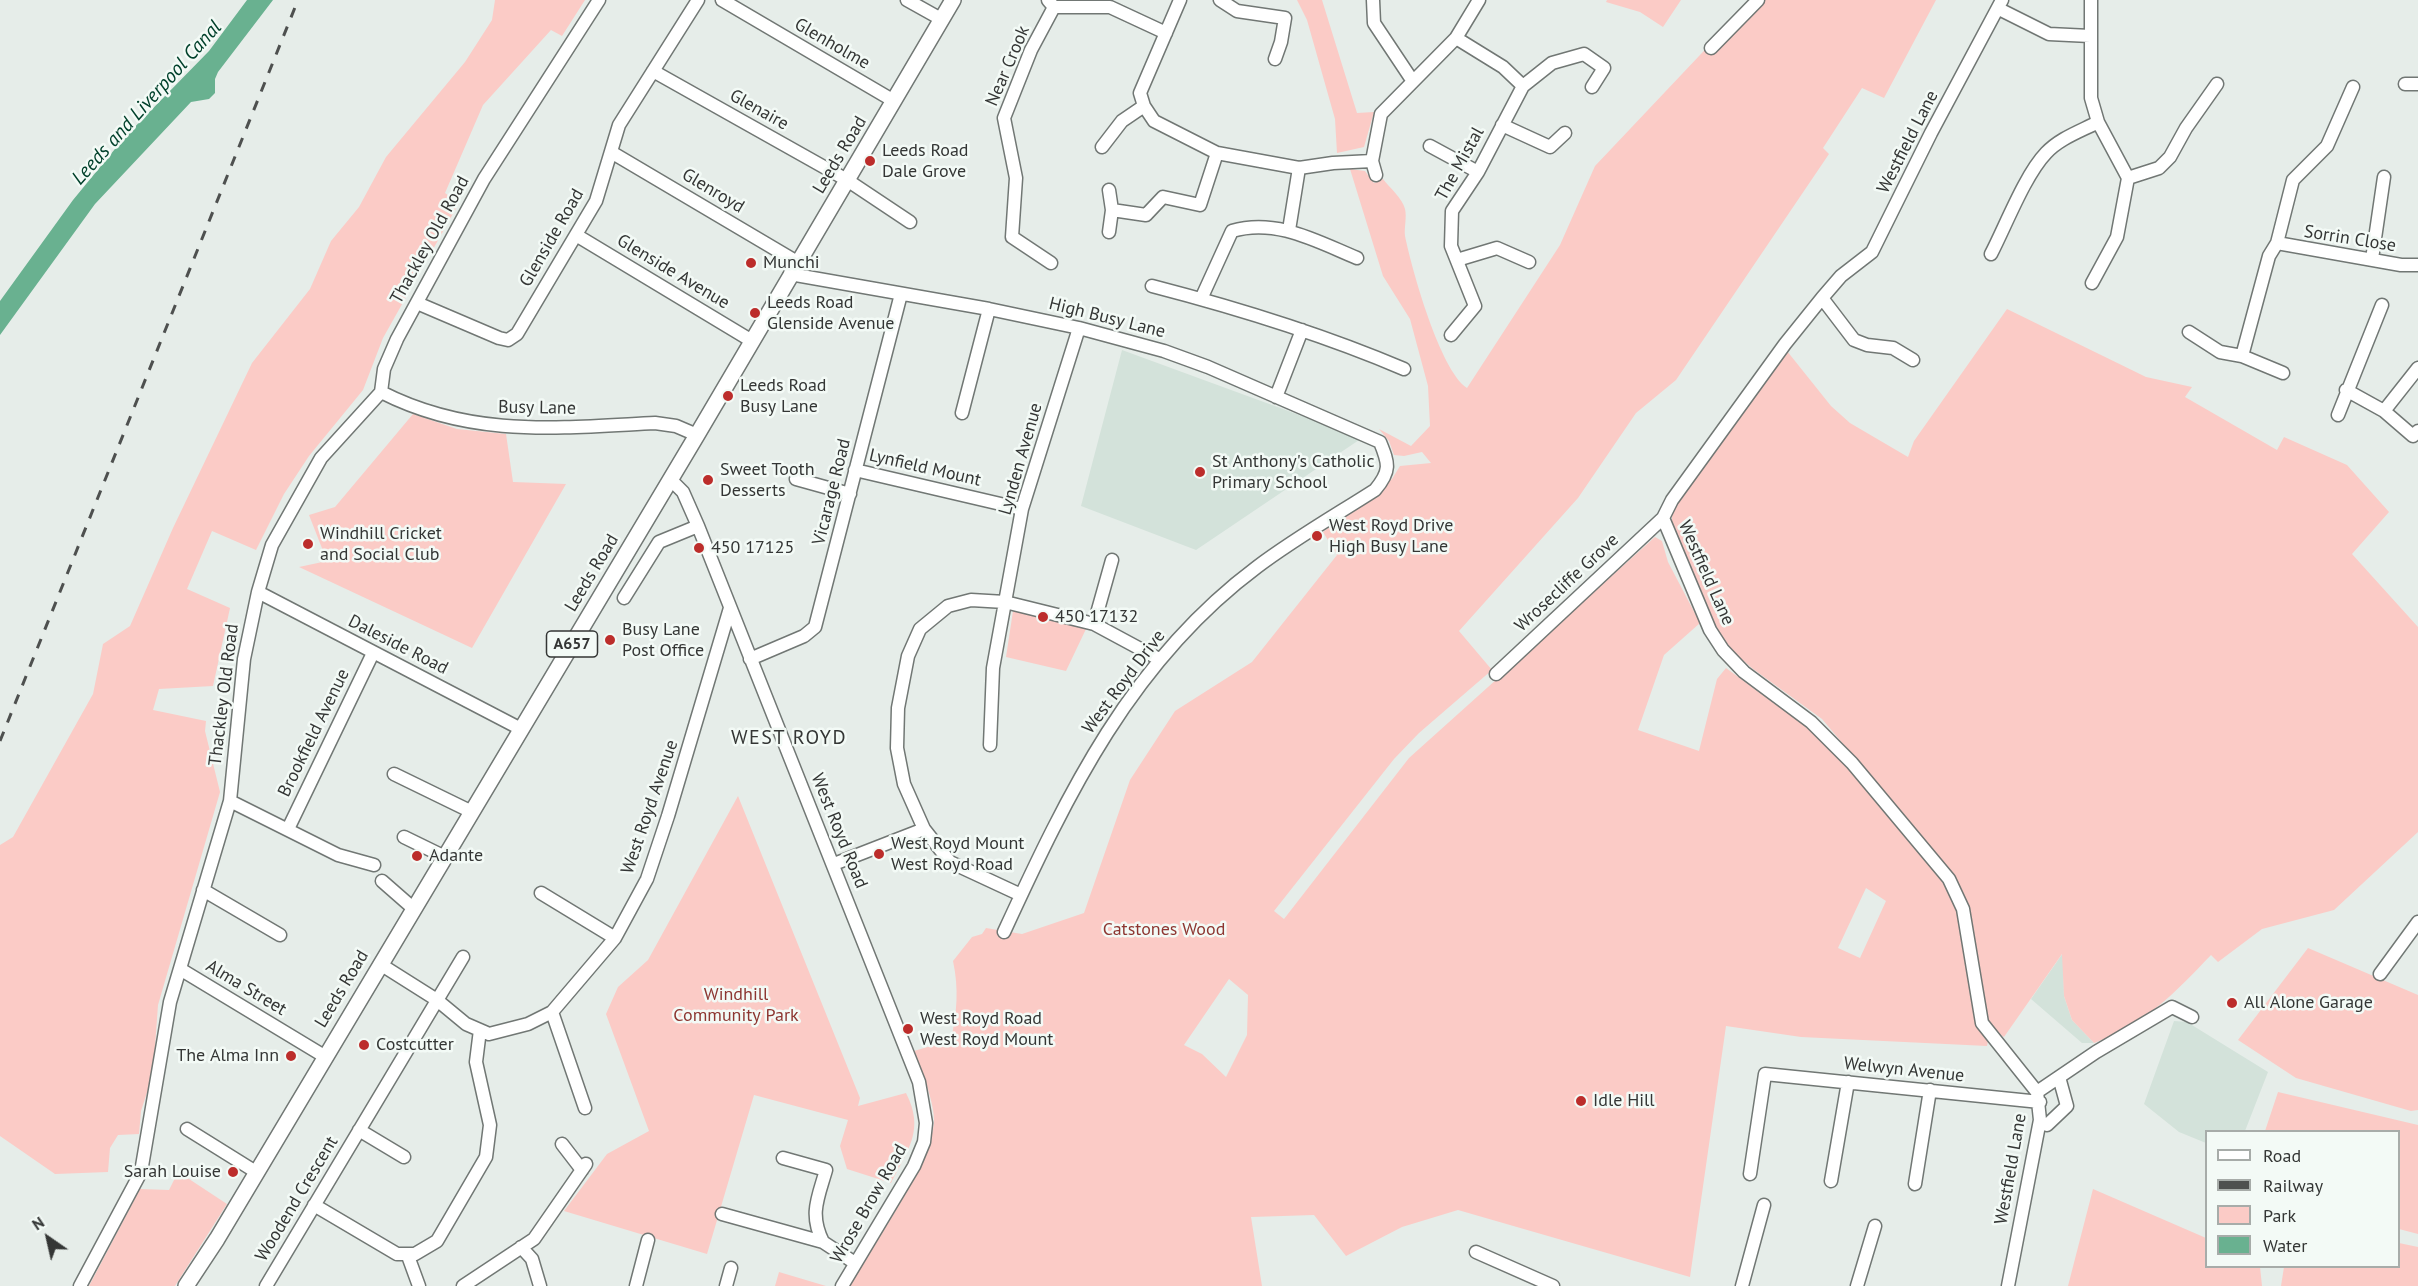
<!DOCTYPE html>
<html>
<head>
<meta charset="utf-8">
<style>
  body { margin:0 }
  #map { position:relative; width:2418px; height:1286px; overflow:hidden; background:#e6ede9; font-family:"PT Sans",sans-serif }
  canvas { display:block }
  .legend { position:absolute; left:2205px; top:1130px; width:195px; height:138px; box-sizing:border-box; background:#f3faf6; border:2px solid #a7aca9; margin:0; padding:8px 10px; list-style:none; font-size:18px; color:#343635 }
  .legend li { display:flex; align-items:center; gap:12px; height:30px }
  .legend b { width:30px; border:2px solid #a7aca9 }
  .north { position:absolute; left:18px; top:1208px; width:60px; height:60px; -webkit-text-stroke:4px #f3faf6; paint-order:stroke; rotate:326deg; font-size:16px; font-weight:700; line-height:24px; text-align:center; color:#343635 }
  .north::after { content:''; display:block; margin:auto; width:21px; height:27px; background:#343635; clip-path:polygon(50% 0,100% 100%,50% 72%,0 100%) }
</style>
</head>
<body>
<div id="map">
<canvas width="2418" height="1286"></canvas>
<ul class="legend">
<li><b style="height:8px;background:#fff"></b>Road</li>
<li><b style="height:8px;background:#4e504f"></b>Railway</li>
<li><b style="height:16px;background:#fbcbc6"></b>Park</li>
<li><b style="height:16px;background:#69b190"></b>Water</li>
</ul>
<div class="north">N</div>
</div>
<script>
const ctx = document.querySelector('canvas').getContext('2d');
ctx.lineJoin = 'round';
function fill(path, color) {
  ctx.fillStyle = color;
  ctx.fill(path, 'evenodd');
}
function stroke(path, color, width, dash) {
  ctx.strokeStyle = color;
  ctx.lineWidth = width;
  ctx.lineCap = dash ? 'butt' : 'round';
  ctx.setLineDash(dash || []);
  ctx.stroke(path);
}
function drawText(font, color, halo, rows, align = 'center') {
  ctx.font = font + ' "PT Sans",sans-serif';
  ctx.lineWidth = 5;
  ctx.setLineDash([]);
  ctx.textBaseline = 'middle';
  ctx.strokeStyle = halo;
  ctx.fillStyle = color;
  for (const [text, x, y, turn = 0] of rows) {
    ctx.save();
    ctx.translate(x, y);
    ctx.rotate((+turn || 0) * Math.PI / 180);
    ctx.textAlign = isNaN(turn) ? turn : align;
    if (halo) ctx.strokeText(text, 0, 0);
    ctx.fillText(text, 0, 0);
    ctx.restore();
  }
}
fill(new Path2D(`
  M1122,350l240,88 -166,112 -115,-44z
  M2063,953l1,43 8,24 22,23h-12l-51,-44z
  M2174,1021l13,1 81,50 -23,59 -39,1v11l-27,-11 -35,-28z`), '#d3e2da');
fill(new Path2D(`
  M495,0h90l-23,36 -11,-6 -68,75 -38,88 14,10 -76,135 -20,52 -54,66 -25,38 -28,56 -44,-19 -25,58 43,19 -17,78 -54,3 -6,21 53,11 -1,10 15,61 -62,213 -5,69 -12,37 -2,23 -21,1 -8,13 -2,24 -53,2 -55,-38v-291l13,-8 80,-143 10,-50 27,-18 43,-98 79,-165 58,-74 21,-48 28,-34 27,-50 79,-95 27,-42z
  M1297,0h25l35,113 17,-1 -10,35 -27,6 -2,-34 -28,-99z
  M1607,0h74l-18,27 -23,-15 -34,-10z
  M1752,0l8,3 4,-3h172l-52,98 -22,-10 -39,60 6,6 -153,226 -40,33 -58,85 -119,133 33,39 -73,63 -25,26 -120,152 10,8 125,-161 246,-221 7,4 6,21 32,61 -36,32 -26,75 61,21 18,-72 9,-11 64,47h6l45,44 88,104 26,37 21,124 12,17 -1,5 -186,-9 -75,-11 -36,251 -232,-67 -56,17 -56,29 -32,-41 -63,2 11,69h-413c23,-39 82,-122 85,-164 1,-19 -13,-53 -20,-71l37,-11c6,-28 8,-51 2,-79l19,-24 10,-3 4,-6 36,6 62,-21 46,-133 45,-69 77,-49 85,-107 -14,-23 69,-53 8,-13 31,-3 -9,-11 -18,4 -10,-1 -5,-14 -10,-12 32,17 19,-20 -2,-40 -18,-67 -27,-43 -33,-107 15,2 9,12 9,-4c6,8 20,20 22,30 2,8 -1,19 0,27 7,34 35,134 62,152l93,-143 35,-79zM1866,888l20,13 -26,57 -22,-10zM1229,979l19,16 -1,40 -21,42 -24,-23 -18,-9z
  M2007,309l139,68 46,10 -7,10 92,53 7,-13 63,28 42,47 -37,42 66,73v205l-84,78 -72,19 -44,33 -7,-7c-38,40 -65,68 -117,88l-22,-23 -8,-24 -2,-42 -58,83 -12,-8 -8,-14 -21,-117 -8,-22 -133,-157 -69,-50 -21,-18 -17,-24 -23,-46 -20,-54v-15l115,-161 44,55 19,17 58,34 6,-16z
  M413,414l44,15 49,5 7,48 53,2 -94,164 -173,-81 28,-6 -18,-46 26,-8z
  M1013,611l73,18 -20,42 -60,-14z
  M738,796l122,302 -2,8 48,-13c19,37 2,56 -15,90l-44,-14 -7,-23 8,-26 -94,-25 -47,159 -143,-43 43,-57 42,-23 -43,-117 12,-27 30,-27z
  M2308,948l110,47v115l-7,1 -115,-33 -58,-38z
  M2278,1092l140,33v109l-19,-5 -1,-97 -133,-1z
  M186,1177l41,27 -52,82h-86l51,-97 29,1 6,-12z
  M2093,1189l113,49v28l54,1 2,19h-194z
  M2399,1243l19,4v39h-137l3,-19 114,-1z
  M779,1272l47,14h-51z`), '#fbcbc6');
fill(new Path2D(`
  M247,0h26l-55,72 -3,7v14l-6,6 -18,3 -96,102 -95,131v-34l73,-101 51,-62 85,-87z`), '#69b190');
const minor = new Path2D(`
  M722,0l172,101
  M907,0l34,19
  M1048,0l6,7h56l56,26
  M1220,0l17,11 48,7 -4,24 -6,17
  M1373,0l1,23 38,57
  M2091,0v98l7,24 30,56
  M1999,9l50,25 41,2
  M1456,38l47,29 20,19
  M1711,48l47,-48
  M653,71l194,109 63,42
  M2405,84h13
  M1144,106l10,15 63,32 82,15 34,-5 39,-2
  M1502,125l48,22 15,-14
  M1430,146l48,26
  M1102,147l20,-26 22,-15 -4,-13 40,-93
  M611,152l186,110
  M1376,175l-4,-14 9,-47 75,-76 23,-38
  M1112,210l34,5 17,-18 37,8 17,-52
  M1289,230l10,-62
  M1109,232l3,-22 -3,-20
  M576,235l176,106
  M2277,243l124,22h17
  M1991,254c15,-29 34,-79 55,-101 14,-15 35,-22 52,-31
  M2372,259l12,-82
  M1457,260l40,-12 32,14
  M1051,263l-39,-26 4,-59 -12,-60 27,-68 23,-43
  M790,274l199,35 90,19 85,23 44,16 172,75c9,22 11,29 -5,48 -39,25 -81,49 -118,77 -126,94 -189,226 -253,365
  M2092,283l25,-46 11,-59 31,-10 11,-11 16,-29 31,-44
  M1152,286c85,22 170,48 252,83
  M1822,298l32,42 13,5 26,3 20,12
  M1201,299l31,-68c44,-13 84,10 125,27
  M417,303l82,35 9,2 9,-6 79,-133 23,-76 79,-125
  M2189,332l31,20 22,4 41,17
  M1451,335l24,-29 -24,-60 1,-35 26,-39 45,-86 29,-23 32,-9 20,14 -12,19
  M2242,356l27,-100 8,-13 16,-63 34,-34 26,-59
  M2346,390l38,21 29,25 5,-5
  M381,392c90,46 176,36 274,31l21,3 21,9
  M1276,397l26,-67
  M2384,411l34,-43
  M962,413l27,-104
  M2338,415l44,-110
  M855,470l167,39
  M670,479l13,13 15,34 221,556 7,41 -2,19 -10,24 -72,120
  M796,479l54,15
  M1663,518l47,112 13,20 21,22 67,50 41,41 97,116 14,30 19,114 55,69 3,28 -32,166
  M258,592l263,137
  M624,598l35,-56 39,-16
  M1094,624l18,-64
  M750,659l54,-23 11,-9 86,-333
  M1496,674l167,-156 9,-18 113,-156 37,-46 19,-22 31,-24 59,-119 71,-133
  M990,745l3,-77 29,-159 57,-181
  M394,774l78,38
  M230,801l108,54 36,10
  M288,829l85,-176
  M404,837l41,20
  M834,864l90,-35
  M382,881l32,28
  M203,890l77,45
  M541,893l74,45
  M1021,895l-71,-33 -26,-33 -20,-45 -7,-36 1,-40 10,-52 12,-27 28,-23 23,-6 34,2 89,22 65,35
  M380,964l57,36 29,24 23,10 39,-10 24,-12 63,-74 32,-59 21,-63 62,-208
  M180,969l144,87
  M2380,974l38,-52
  M552,1012l33,96
  M2037,1092l59,-40 76,-45 20,10
  M2047,1125l20,-19 -8,-29
  M187,1129l69,43
  M359,1130l45,27
  M562,1144l20,26
  M783,1158l43,12c-8,28 -17,44 -3,72
  M1750,1174l15,-100 275,28
  M1831,1181l17,-99
  M1915,1184l15,-94
  M314,1205l83,49h18l22,-13 49,-84 4,-32 -14,-63 4,-32
  M722,1214l101,28 32,21
  M521,1247l11,12 8,27
  M1476,1252l77,34
  M408,1256l11,30
  M80,1286l61,-114 29,-170 60,-201 14,-142 14,-67 14,-47 49,-87 60,-66 3,-23 13,-30 87,-160 115,-179
  M266,1286l197,-329
  M463,1286l71,-47 52,-75
  M636,1286l12,-46
  M726,1286l5,-18
  M1742,1286l22,-81
  M1857,1286l18,-60`);
const major = new Path2D(`
  M186,1286l31,-47 480,-804 256,-435`);
stroke(minor, '#717774', 15);
stroke(major, '#717774', 18);
stroke(minor, '#fff', 12);
stroke(major, '#fff', 15);
stroke(new Path2D(`
  M0,741l298,-741`), '#4e504f', 3, [10, 10]);
for (const [x, y, r, color] of [
  [870,161,6,"#bc2d2b"],
  [751,263,6,"#bc2d2b"],
  [755,313,6,"#bc2d2b"],
  [728,396,6,"#bc2d2b"],
  [1200,472,6,"#bc2d2b"],
  [708,480,6,"#bc2d2b"],
  [1317,536,6,"#bc2d2b"],
  [308,544,6,"#bc2d2b"],
  [699,548,6,"#bc2d2b"],
  [1043,617,6,"#bc2d2b"],
  [610,640,6,"#bc2d2b"],
  [879,854,6,"#bc2d2b"],
  [417,856,6,"#bc2d2b"],
  [2232,1003,6,"#bc2d2b"],
  [908,1029,6,"#bc2d2b"],
  [364,1045,6,"#bc2d2b"],
  [291,1056,6,"#bc2d2b"],
  [1581,1101,6,"#bc2d2b"],
  [233,1172,6,"#bc2d2b"]
]) {
  const dot = new Path2D();
  dot.arc(x, y, r, 0, 2 * Math.PI);
  ctx.fillStyle = color;
  ctx.fill(dot);
  stroke(dot, '#f3faf6', 2);
}
for (const [x, y, w] of [
  [572,644,51]
]) {
  const box = new Path2D();
  box.roundRect(x - w / 2, y - 13, w, 26, 4.5);
  ctx.fillStyle = '#f3faf6';
  ctx.fill(box);
  stroke(box, '#343635', 1.5);
}
drawText('bold 16px', '#343635', null, [
  ["A657",572,644]
]);
drawText('18px', '#343635', '#f3faf6', [
  ["Glenholme",832,44,30],
  ["Near Crook",1008,66,-67],
  ["Glenaire",759,110,29],
  ["Westfield Lane",1908,142,-63],
  ["Leeds Road",840,155,-59],
  ["The Mistal",1460,164,-61],
  ["Glenroyd",713,191,31],
  ["Glenside Road",552,238,-60],
  ["Sorrin Close",2350,239,9],
  ["Thackley Old Road",430,240,-61],
  ["Glenside Avenue",673,272,31],
  ["High Busy Lane",1107,318,14],
  ["Busy Lane",537,408,1],
  ["Lynden Avenue",1021,459,-74],
  ["Lynfield Mount",925,468,13],
  ["Vicarage Road",832,492,-76],
  ["Leeds Road",592,573,-59],
  ["Westfield Lane",1706,573,66],
  ["Wrosecliffe Grove",1567,583,-43],
  ["Daleside Road",398,645,27],
  ["West Royd Drive",1124,682,-53],
  ["Thackley Old Road",224,695,-83],
  ["Brookfield Avenue",314,733,-64],
  ["West Royd Avenue",650,807,-71],
  ["West Royd Road",839,831,68],
  ["Alma Street",246,988,31],
  ["Leeds Road",342,989,-59],
  ["Welwyn Avenue",1904,1070,6],
  ["Westfield Lane",2011,1169,-80],
  ["Woodend Crescent",297,1199,-59],
  ["Wrose Brow Road",869,1204,-60]
]);
drawText('18px', '#343635', '#f3faf6', [
  ["Leeds Road",882,151],
  ["Dale Grove",882,172],
  ["Munchi",763,263],
  ["Leeds Road",767,303],
  ["Glenside Avenue",767,324],
  ["Leeds Road",740,386],
  ["Busy Lane",740,407],
  ["St Anthony's Catholic",1212,462],
  ["Primary School",1212,483],
  ["Sweet Tooth",720,470],
  ["Desserts",720,491],
  ["West Royd Drive",1329,526],
  ["High Busy Lane",1329,547],
  ["Windhill Cricket",320,534],
  ["and Social Club",320,555],
  ["450 17125",711,548],
  ["450 17132",1055,617],
  ["Busy Lane",622,630],
  ["Post Office",622,651],
  ["West Royd Mount",891,844],
  ["West Royd Road",891,865],
  ["Adante",429,856],
  ["All Alone Garage",2244,1003],
  ["West Royd Road",920,1019],
  ["West Royd Mount",920,1040],
  ["Costcutter",376,1045],
  ["The Alma Inn",279,1056,"right"],
  ["Idle Hill",1593,1101],
  ["Sarah Louise",221,1172,"right"]
], 'left');
drawText('18px', '#8d3631', '#f3faf6', [
  ["Catstones Wood",1164,930],
  ["Windhill",736,995],
  ["Community Park",736,1016]
]);
drawText('italic 20px', '#01412b', '#f3faf6', [
  ["Leeds and Liverpool Canal",147,103,-48]
]);
ctx.letterSpacing = '1.5px';
drawText('20px', '#343635', '#f3faf6', [
  ["WEST ROYD",789,738]
]);
ctx.letterSpacing = '0px';
</script>
</body>
</html>
